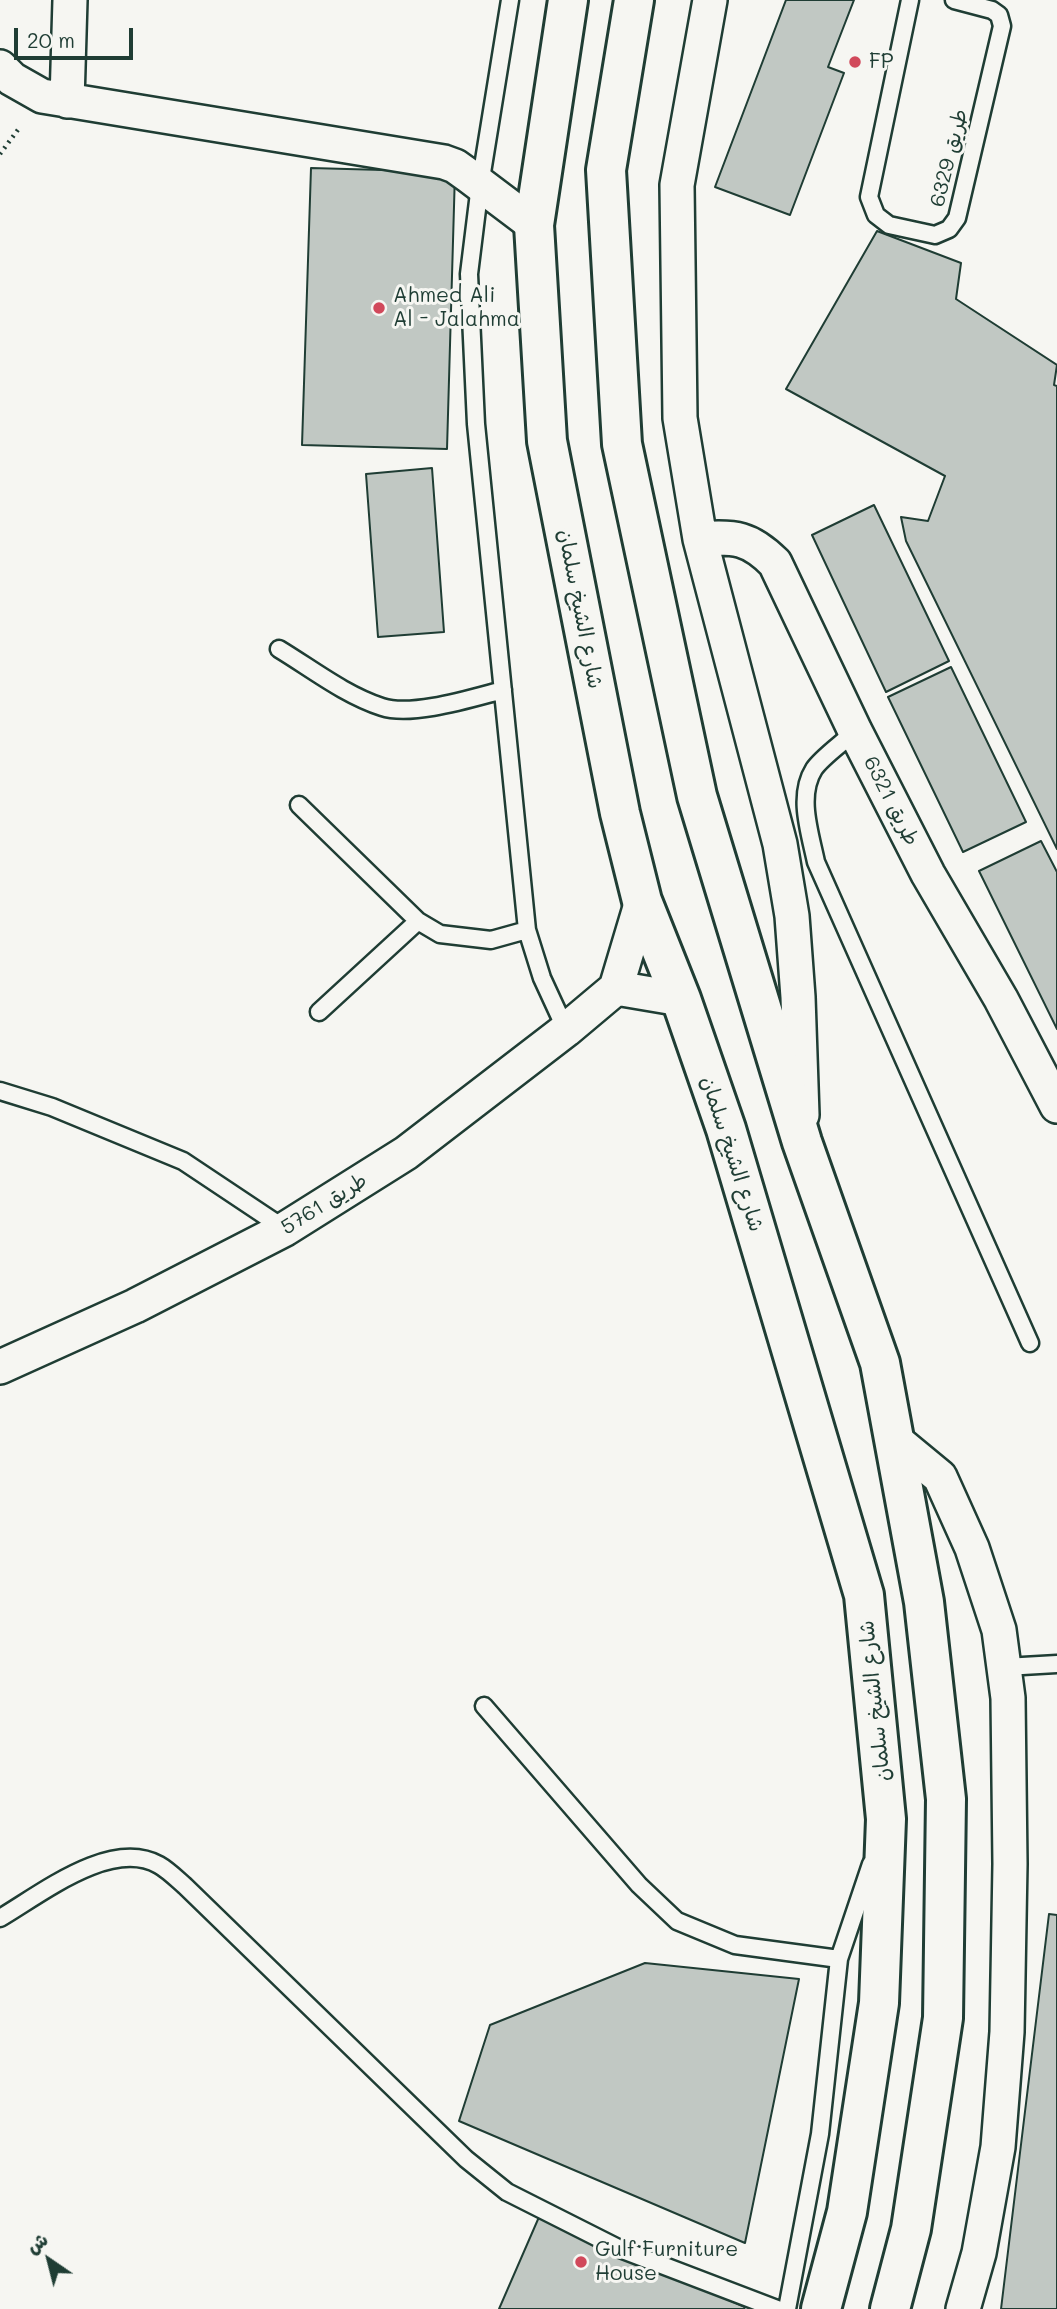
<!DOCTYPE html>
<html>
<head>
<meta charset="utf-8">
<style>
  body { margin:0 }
  #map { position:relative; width:1057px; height:2309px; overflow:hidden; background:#f6f6f2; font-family:Mali,"Playpen Sans Arabic",sans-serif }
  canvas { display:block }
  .north { position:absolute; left:14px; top:2225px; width:70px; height:70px; -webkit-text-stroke:5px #f6f6f2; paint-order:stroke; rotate:325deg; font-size:19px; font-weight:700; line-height:28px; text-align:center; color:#1f3d34 }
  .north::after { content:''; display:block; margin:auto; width:24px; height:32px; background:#1f3d34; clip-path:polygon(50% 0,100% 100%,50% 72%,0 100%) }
  .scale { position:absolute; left:14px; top:28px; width:119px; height:32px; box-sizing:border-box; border:4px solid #1f3d34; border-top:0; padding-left:9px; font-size:21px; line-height:24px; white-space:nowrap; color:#1f3d34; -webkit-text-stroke:5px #f6f6f2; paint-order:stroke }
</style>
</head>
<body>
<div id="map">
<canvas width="1057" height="2309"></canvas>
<div class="north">ش</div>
<div class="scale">20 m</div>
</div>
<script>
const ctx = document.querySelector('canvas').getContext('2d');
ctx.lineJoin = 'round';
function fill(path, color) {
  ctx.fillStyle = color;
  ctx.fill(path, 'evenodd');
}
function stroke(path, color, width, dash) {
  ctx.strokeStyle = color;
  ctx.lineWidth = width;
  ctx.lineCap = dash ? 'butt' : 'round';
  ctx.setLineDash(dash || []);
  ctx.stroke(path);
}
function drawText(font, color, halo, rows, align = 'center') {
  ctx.font = font + ' Mali,"Playpen Sans Arabic",sans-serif';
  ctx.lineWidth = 6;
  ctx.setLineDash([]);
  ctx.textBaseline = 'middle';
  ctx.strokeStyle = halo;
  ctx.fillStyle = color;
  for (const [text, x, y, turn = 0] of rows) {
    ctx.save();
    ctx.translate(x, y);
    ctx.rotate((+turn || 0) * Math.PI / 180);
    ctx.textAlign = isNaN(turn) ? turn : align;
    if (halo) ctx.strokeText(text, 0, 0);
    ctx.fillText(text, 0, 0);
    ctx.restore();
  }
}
const building = new Path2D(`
  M786,0h68l-26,67 16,6 -54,142 -75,-28z
  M311,168l144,4 -8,277 -145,-4z
  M877,231l84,32 -5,36 101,66 -3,20 3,1v463l-151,-308 -5,-24 27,4 17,-45 -159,-87z
  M432,468l12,164 -66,5 -12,-163z
  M874,505l75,156 -63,31 -74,-157z
  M951,667l75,155 -63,30 -75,-155z
  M1041,841l16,31v157l-78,-158z
  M1049,1914l8,1v394h-56z
  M645,1963l154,16 -54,264 -286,-122 31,-96z
  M539,2217l206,90 -1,2h-245z`);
fill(building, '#c1c8c3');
stroke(building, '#1f3d34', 2);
const service = new Path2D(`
  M510,0l-30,185 -11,89 7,150 51,506 15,48 24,52
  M910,0l-41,197 7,18 13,10 46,10 14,-6 8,-11 45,-192 -3,-11 -7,-5 -38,-10
  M279,649c33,20 66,46 103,58 30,10 90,-9 121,-17
  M855,731c-11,11 -33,26 -41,38 -17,27 -4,64 2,93l214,481
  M299,805l119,116 22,13 51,6 36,-10
  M319,1012l99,-91
  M0,1091l52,16 131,54 102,68
  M1005,1667l52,-3
  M484,1706l155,179 38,36 58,24 104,14
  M0,1918c41,-24 111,-80 159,-53 9,5 18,14 26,21l281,273 41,33 113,57 157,60
  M787,2309l33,-175 19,-175 32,-95`);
const minor = new Path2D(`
  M710,0l-33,185 3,233 20,121 80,305 12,72 6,81 4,118
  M0,67l12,12 30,17 402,66 11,4 14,10 65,49
  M67,101l3,-101
  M700,539c35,-3 50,-1 75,24l80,168 73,143 73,125 56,107
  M616,988l26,-87
  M616,988l65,11
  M0,1367l135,-61 150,-77 121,-76 160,-123 50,-42
  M894,1439l46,38 32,71 27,82 9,68 2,166 -3,168 -9,115 -19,106 -16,56`);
const primary = new Path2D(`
  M568,0l-34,225 13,216 73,372 22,88 39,98 45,130 138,466 22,224 -7,184 -32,209 -26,97
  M634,0l-28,170 16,274 75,352 105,346 78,221 44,239 22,197 -3,219 -32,211 -21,80`);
stroke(service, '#1f3d34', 21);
stroke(minor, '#1f3d34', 38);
stroke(primary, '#1f3d34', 44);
stroke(new Path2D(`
  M0,154l20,-27`), '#1f3d34', 4.5, [2, 5]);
stroke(service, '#f6f6f2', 16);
stroke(minor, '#f6f6f2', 33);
stroke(primary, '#f6f6f2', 38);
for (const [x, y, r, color] of [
  [855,62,7,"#d1495b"],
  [379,308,7,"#d1495b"],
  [581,2262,7,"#d1495b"]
]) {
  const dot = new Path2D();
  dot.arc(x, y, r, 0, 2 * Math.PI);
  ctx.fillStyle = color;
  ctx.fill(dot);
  stroke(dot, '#f6f6f2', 2.5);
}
drawText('21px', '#1f3d34', '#f6f6f2', [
  ["FP",869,62],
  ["Ahmed Ali",393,296],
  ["Al - Jalahma",393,320],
  ["Gulf Furniture",595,2250],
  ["House",595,2274]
], 'left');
drawText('21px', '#1f3d34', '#f6f6f2', [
  ["طريق 6329",949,158,-76],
  ["شارع الشيخ سلمان",580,609,79],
  ["طريق 6321",891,801,63],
  ["شارع الشيخ سلمان",732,1154,72],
  ["طريق 5761",324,1204,-32],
  ["شارع الشيخ سلمان",875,1701,-96]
]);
</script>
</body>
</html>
